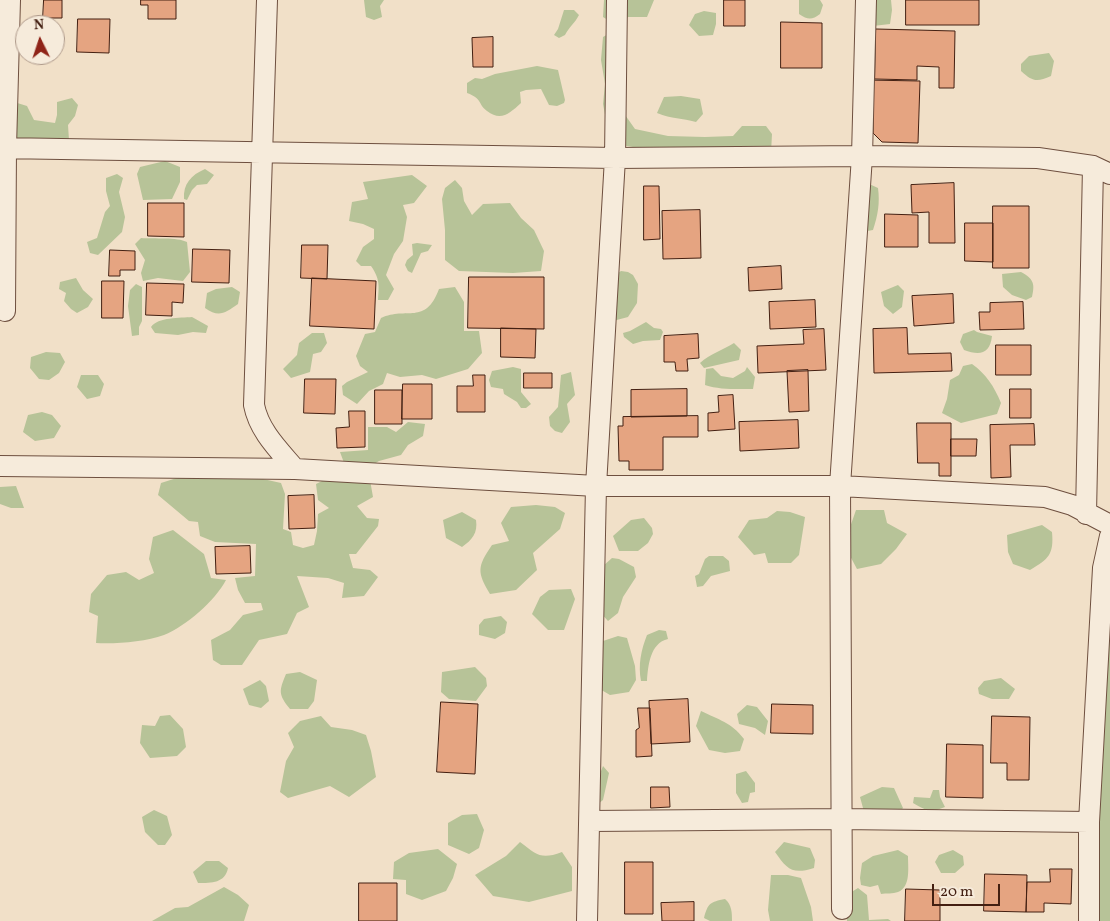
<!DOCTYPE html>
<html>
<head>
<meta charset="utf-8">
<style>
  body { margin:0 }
  #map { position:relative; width:1110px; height:921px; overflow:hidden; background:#f1e0c8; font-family:Vollkorn,serif }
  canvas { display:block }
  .north { position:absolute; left:15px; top:15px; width:50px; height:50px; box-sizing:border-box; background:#f6ebdb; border:1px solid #ae998a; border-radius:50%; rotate:356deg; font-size:14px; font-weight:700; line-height:20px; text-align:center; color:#431f11 }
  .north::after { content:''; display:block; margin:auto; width:18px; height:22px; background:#8f2418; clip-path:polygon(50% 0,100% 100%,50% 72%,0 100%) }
  .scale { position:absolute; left:932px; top:884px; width:68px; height:22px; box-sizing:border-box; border:2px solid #431f11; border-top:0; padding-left:6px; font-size:15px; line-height:18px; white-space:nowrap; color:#431f11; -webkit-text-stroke:4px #f6ebdb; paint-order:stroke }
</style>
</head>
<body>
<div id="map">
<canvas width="1110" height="921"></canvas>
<div class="north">N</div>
<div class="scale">20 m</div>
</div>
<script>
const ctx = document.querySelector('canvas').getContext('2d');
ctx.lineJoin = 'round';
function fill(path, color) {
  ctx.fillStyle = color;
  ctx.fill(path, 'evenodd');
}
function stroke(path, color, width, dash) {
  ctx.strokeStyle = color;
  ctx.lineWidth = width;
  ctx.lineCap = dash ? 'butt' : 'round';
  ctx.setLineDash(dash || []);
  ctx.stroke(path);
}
fill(new Path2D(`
  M364,0h20l-4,6 2,11 -8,3 -8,-3z
  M604,0h50l-7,17h-19l-14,7 -11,-7z
  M799,0h21l3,5 -3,9c-8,6 -12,6 -21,0z
  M864,0h27l1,10 -2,14 -17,2z
  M564,10h10l5,5c-4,8 -10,12 -14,20l-6,3 -5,-3 4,-6z
  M704,11l12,2v11l-3,11 -14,1 -10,-11 6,-11z
  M610,33l8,72 17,24 33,7 37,1 28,-1 9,-10h24l6,8 -1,19 -120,-3 -36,-6 -7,-14 -5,-26 2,-20 -4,-24 2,-23z
  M1049,53l5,8 -3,15c-14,6 -18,6 -30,-5v-7l8,-8z
  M537,66l21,4 7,30 -1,3 -7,3 -8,-1 -8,-16 -15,1 -6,2 1,11c-11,10 -20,19 -34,8 -10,-8 -4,-12 -20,-18v-10l8,-5 7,1 13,-5z
  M681,96l19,3 3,15 -7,8c-14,-4 -24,-3 -39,-9l7,-16z
  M72,98l6,7 -3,11 -7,9 1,15 -48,9 -10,-13 3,-34 13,4 7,14 21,3 2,-8v-13z
  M165,161l15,6v15l-8,17 -29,1 -6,-26 3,-7z
  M205,169l9,6 -7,9 -10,1 -5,5 -5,10 -3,-1c-1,-15 7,-24 21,-30z
  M117,174l6,4 -4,14 6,25 -3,15 -24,23 -8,-2 -3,-11 10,-4 8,-26 5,-6 -4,-15v-13z
  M412,175l15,11 -13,17 -11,2 4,12 -4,24 -9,13 -8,21 8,14 -6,11h-10c1,-15 2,-21 -7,-34h-10l-5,-5 7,-14 11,-8v-10l-11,-5 -14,-3 3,-19 16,-3 -5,-17z
  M455,180l7,8 2,13 8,14 11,-11 27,-1 11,15 13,12 10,21 -3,20 -28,2 -54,-2 -14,-11v-30l-3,-31 3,-11z
  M867,183l11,5c2,15 0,27 -5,42l-11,2z
  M141,238c13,1 36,-1 46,4l3,30 -7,9 -25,-3 -15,3 -2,-8 4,-13 -10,-16z
  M417,243l15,2 -4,6 -7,2 -9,20 -4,-2 -3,-6 2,-5 6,-5 -1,-11z
  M621,271l7,1 5,3 5,9 -1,19 -9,14 -19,5 -10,-7 -2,-17 6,-14z
  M1021,272c13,7 14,12 11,25l-6,3 -14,-5 -9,-8 -1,-13z
  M76,278l7,12 10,9 -5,8 -11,6 -6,-4 -7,-8 2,-8 -7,-4 1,-7z
  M136,284l6,3v34l-3,6v8l-7,1 -4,-30 2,-16z
  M898,285l6,6 -2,16 -9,7 -9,-8 -3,-14z
  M232,287l8,5 -2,12c-13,9 -19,14 -33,4l2,-15 9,-4z
  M455,287l9,15v29h15l3,22 -14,16 -32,10 -14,-4 -22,2 -13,-4 -4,11 -14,7 -12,13 -14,-9 -1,-9 5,-4 21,-10 -8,-6 -4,-10 9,-22 10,-2 6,-14c26,-12 44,8 58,-29z
  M192,317l16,9 -2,7 -13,-1 -15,3 -23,-2 -4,-6c7,-10 29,-9 41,-10z
  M646,322l8,6 7,1 2,3 -3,8 -17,1 -10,3 -9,-7 -1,-4 7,-2z
  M974,330l3,2 15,4c-2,18 -12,20 -28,14l-4,-8 3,-8z
  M312,333h12l3,10 -6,9 -8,2 -3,18 -19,6 -8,-9 14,-14 2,-12z
  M734,343l7,7 -2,10 -35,8 -4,-5c10,-9 23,-13 34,-20z
  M46,352l14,1 5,9 -6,11 -10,7 -10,-1 -9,-11 1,-11z
  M972,364c14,10 22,22 29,39l-4,11 -36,9 -19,-10 5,-14 3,-19 9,-5 4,-9z
  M513,367l8,2v23l10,12 -5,4h-5l-4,-6 -13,-8 -1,-5 -12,-2 -2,-7 3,-9z
  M747,367l8,10 -2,12c-16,0 -33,1 -48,-4l1,-16 7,-1 8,8 12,2 12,-7z
  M571,372l4,23 -8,9 3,18 -8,11 -7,-2 -5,-5 -1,-9 9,-10 3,-32z
  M81,375h17l6,9 -4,12 -13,3 -10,-12z
  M42,412l10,3 9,11 -7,12 -19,3 -12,-9 5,-17z
  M408,422l17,2 -2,12 -15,9 -7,10 -22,6 -20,12 -12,-2 -7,-19 28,-2v-23h19l9,5z
  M183,476l71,1 27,6 4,11 -2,35 8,3 2,13 10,3 11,-3 3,-14 1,-17 11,-6 -11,-8 -2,-16 12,-6 42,2 3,17 -16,9 10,12 12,1 -1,7 -22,28h-7l4,14 17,2 8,7 -14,19 -22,2 2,-15 -16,-5 -31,-2 12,31 -12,6 -10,21 -28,6 -17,25h-21l-8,-5 -2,-20 19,-10 13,-15 20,-5 -2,-7h-16l-7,-13 -3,-12 20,-2 1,-32 -41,-2 -15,-6 -2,-14 -9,-1 -31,-26 3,-12z
  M16,486l8,22h-13l-11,-4v-17z
  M536,505l19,2 10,6 -5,16 -27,24 4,17 -21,20 -26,4c-13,-22 -13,-27 2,-49l17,-4 -8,-18 10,-16z
  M856,510h28l3,13 20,11 -11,15 -15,15 -24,5 -8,-15 -1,-21z
  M777,511l13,1 15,5 -6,38 -8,8h-23l-3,-10 -11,2 -16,-18 11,-17 18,-2z
  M462,512l14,8c2,13 -4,20 -14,27l-16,-9 -3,-18z
  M644,518l8,10 1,6 -5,9 -10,8h-19l-6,-15 18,-16z
  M1042,525l10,7c2,22 -3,27 -22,38l-17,-6 -5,-12 -1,-17z
  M173,530l31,24 7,24 15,2c-11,21 -40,46 -62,55 -19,7 -48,9 -68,8l2,-27 -9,-4 2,-18 16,-19 19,-3 13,8 15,-7 -5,-14 4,-22z
  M709,556h14l6,5 1,10 -19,5 -8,10 -6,1 -2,-11 4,-2 6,-15z
  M612,558l7,1 15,8 2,10 -13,20 -5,16 -10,8 -9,-10 4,-45z
  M1110,588v333h-16z
  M571,589l4,10 -11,31h-16l-16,-16 8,-17 9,-7z
  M501,616l6,6 -2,11 -10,6 -16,-4v-10l5,-6z
  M659,630l7,1 2,8c-18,4 -20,27 -21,42h-6c-3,-16 0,-31 6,-46z
  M618,636l9,2 8,28 1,14 -7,12 -19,3 -12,-7 2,-36 3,-11z
  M475,667l11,11 1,8 -11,15 -27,-2 -8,-7 1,-20z
  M300,672l17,8 -3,21 -6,8h-18c-12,-15 -11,-18 -4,-35z
  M1001,678l14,11 -6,10h-17l-13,-5 -1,-6 6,-7z
  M260,680l6,6 3,15 -8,7 -12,-3 -6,-16z
  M747,705l10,2 11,14 -3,14 -10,-7 -16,-4 -2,-10z
  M701,711c18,9 30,11 43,28l-4,12 -15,2 -16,-3 -13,-24z
  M170,715l13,14 3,18 -9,9 -27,2 -10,-15 2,-18 13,1 5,-10z
  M321,716l10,11 21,3 14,5 5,16 5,26 -27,20 -19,-11 -42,12 -8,-6 6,-31 8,-14 -6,-14 12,-12z
  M603,766l6,7 -6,27 -5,4 -4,-15z
  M746,771l9,12v9l-5,1 -2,9 -6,1 -6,-10v-19z
  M882,787l12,1 9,20 -11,13 -26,-2 -6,-22z
  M933,790h6l1,7 5,10c-15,6 -18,4 -32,-4l1,-6 16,1z
  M154,810l13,6 5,19 -7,10h-7l-13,-13 -3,-15z
  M477,814l7,16 -5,18 -10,6 -21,-9v-22l14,-8z
  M520,842c17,13 21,18 42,10l10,15v24l-43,11 -36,-6 -18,-21 31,-19z
  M784,842l26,6 5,12 -1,8c-22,7 -27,1 -39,-16z
  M438,849l19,15 -4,14 -7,13 -24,9 -16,-6v-14l-13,-1 1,-17 15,-9z
  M898,850l10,6c0,12 3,31 -10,36 -5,2 -12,1 -17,2l-3,-9 -8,2 -9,-2 -1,-7 2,-15 11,-7z
  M953,850l10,6 1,9 -9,8h-14l-6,-11 4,-7z
  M206,861h13l9,7c-3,15 -16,15 -30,15l-5,-11z
  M771,875h17l13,3 10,29 2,14h-43l-2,-11z
  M224,887l14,8 11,10 -5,16h-92l23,-13 13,-1z
  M858,888l9,7 2,25 19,-1 3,2h-44l-2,-25z
  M725,899c7,6 7,14 7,22h-22l-6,-3c4,-15 6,-16 21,-19z`), '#b7c398');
const building = new Path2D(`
  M44,0h18v18h-19z
  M141,0h35v19h-28v-14h-7z
  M724,0h21v26h-21z
  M906,0h73v25h-73z
  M78,19h32l-1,34 -32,-1z
  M781,22l41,1v45h-41z
  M876,29l79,2 -1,57h-15v-21l-22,-1v14l-42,-1z
  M493,37v30h-20l-1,-29z
  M866,80l54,1 -2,62 -36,-1 -9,-9v-24z
  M954,183l1,60h-26v-31l-17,1 -1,-28z
  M644,186h15l1,53 -16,1z
  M148,203h36v34l-36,-1z
  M993,206h36v62h-36z
  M700,210l1,48 -38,1 -1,-48z
  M885,214l33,1v32h-33z
  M965,223h28v39l-28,-1z
  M302,245h26l-1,34 -26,-1z
  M193,249l37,1 -1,33 -37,-1z
  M110,250l25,1v19h-15v6h-11z
  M781,266l1,23 -33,2 -1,-23z
  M469,277h75v52l-76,-1z
  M312,278l64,3 -2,48 -64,-3z
  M102,281h22l-1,37h-21z
  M147,283l37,1 -1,19 -11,-1v14l-26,-1z
  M953,294l1,29 -40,3 -2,-30z
  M815,300l1,27 -46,2 -1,-27z
  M1023,302l1,27 -44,1 -1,-18h11v-9z
  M501,328l35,1 -1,29 -34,-1z
  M907,328l1,26 43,-1 1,18 -78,2 -1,-44z
  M824,329l2,41 -68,3 -1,-27 47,-2 -1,-14z
  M698,334l1,24 -12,1 1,12h-12l-1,-9h-11v-26z
  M996,345h35v30h-35z
  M808,370l1,41 -20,1 -2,-41z
  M524,373h28v15h-28z
  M473,375h12v37h-28v-26h16z
  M305,379h31l-1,35 -31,-1z
  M403,384h29v35h-30z
  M687,389v27l-56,1v-27z
  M1010,389h21v29h-21z
  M375,390h27v34h-27z
  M733,395l2,34 -27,2v-18l11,-1 -1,-16z
  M349,411h16v36l-28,1 -1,-20 13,-1z
  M698,416v21h-35v33h-34v-9h-10l-1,-35h5v-9z
  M798,420l1,28 -59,3 -1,-29z
  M917,423h34v53h-12v-13h-21z
  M1034,424l1,21h-25l1,32 -20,1 -1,-53z
  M951,439h26l-1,17h-25z
  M314,495l1,33 -26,1 -1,-33z
  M250,546l1,27 -35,1 -1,-27z
  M688,699l2,43 -39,2 -2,-43z
  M441,702l37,2 -3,70 -38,-2z
  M772,704l41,1v29l-42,-1z
  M638,708h12l2,48 -16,1v-27l3,-2z
  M992,716l38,1 -1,63h-22v-17h-16z
  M947,744l36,1v53l-37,-1z
  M651,787h18l1,20 -19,1z
  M625,862h28v52h-28z
  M1050,869h22l-1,35 -27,-1v9h-18l1,-30h23z
  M985,874l42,1 -1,37 -42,-1z
  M359,883h38v38h-38z
  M906,889l34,1v31h-35z
  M694,902v19h-32l-1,-18z`);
fill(building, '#e5a481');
stroke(building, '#431f11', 1);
const minor = new Path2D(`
  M267,0l-13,405c5,26 25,45 41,64
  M0,148l615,10 247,-2 176,2 55,8 17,8
  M5,311l1,-163 4,-148
  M0,466l295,3 301,17h244l205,11 27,8 38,20
  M1086,514l7,-348
  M590,821l251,-2 248,3
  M842,909l-2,-423 22,-330 4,-156
  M587,921l9,-435 19,-328 2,-158
  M1089,921v-99l14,-254 7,-32`);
stroke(minor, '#6e4f3f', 22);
stroke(minor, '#f6ebdb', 20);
</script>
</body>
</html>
